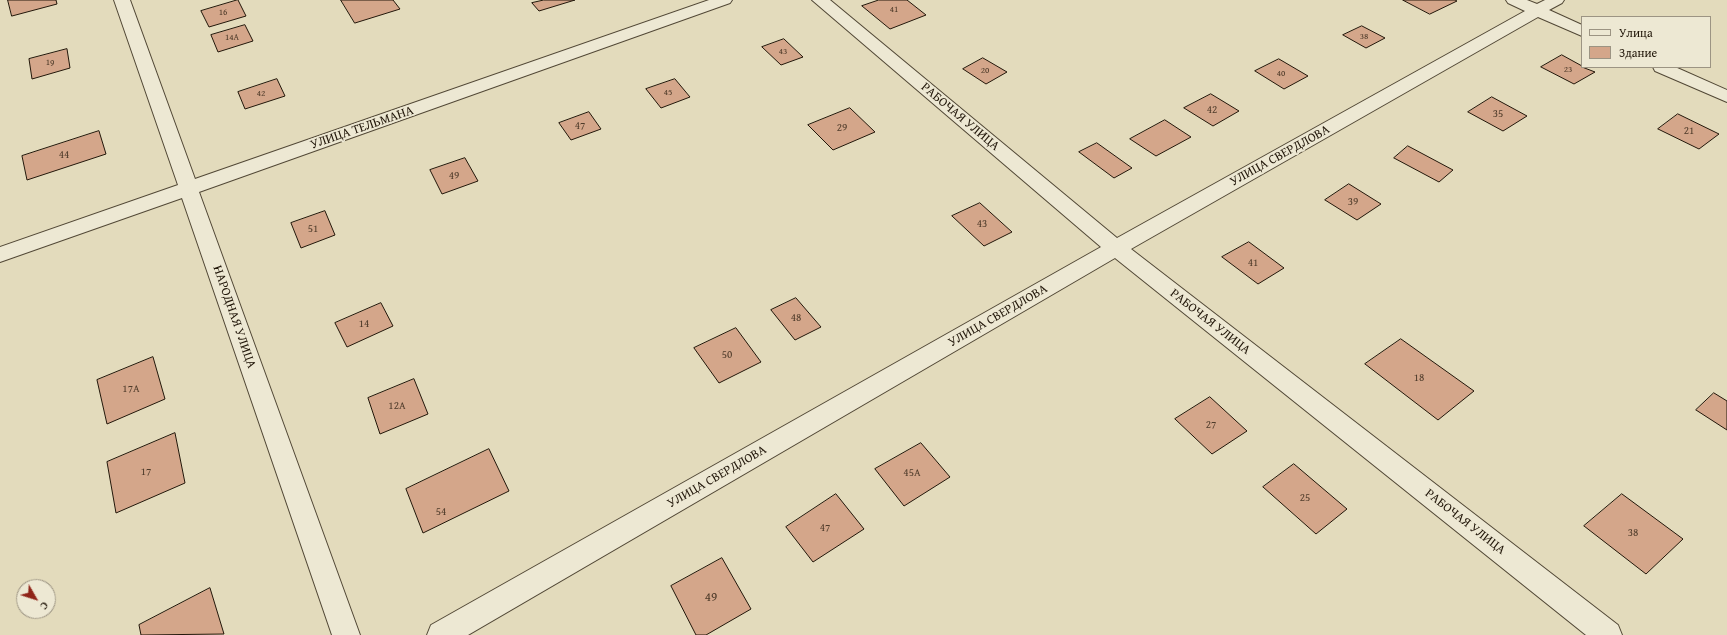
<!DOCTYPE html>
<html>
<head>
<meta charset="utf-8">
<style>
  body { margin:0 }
  #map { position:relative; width:1727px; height:635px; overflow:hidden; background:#e3dbbc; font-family:"Gentium Book Plus",serif }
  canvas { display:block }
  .legend { position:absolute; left:1581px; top:16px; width:130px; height:52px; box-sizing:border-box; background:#ede8d3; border:1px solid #9c9483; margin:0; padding:5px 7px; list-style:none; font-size:12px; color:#22170a }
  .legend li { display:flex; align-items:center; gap:8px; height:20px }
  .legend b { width:20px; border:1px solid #9c9483 }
  .north { position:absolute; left:16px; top:579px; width:40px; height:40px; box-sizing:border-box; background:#ede8d3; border:1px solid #9c9483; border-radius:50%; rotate:129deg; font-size:11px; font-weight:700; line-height:16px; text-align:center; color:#22170a }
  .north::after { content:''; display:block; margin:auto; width:14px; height:18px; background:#8f2418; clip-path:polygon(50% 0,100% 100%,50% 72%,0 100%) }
</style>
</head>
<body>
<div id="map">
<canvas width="1727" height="635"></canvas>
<ul class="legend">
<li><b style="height:5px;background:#ede8d3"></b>Улица</li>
<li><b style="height:11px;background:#d4a68a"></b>Здание</li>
</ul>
<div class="north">С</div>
</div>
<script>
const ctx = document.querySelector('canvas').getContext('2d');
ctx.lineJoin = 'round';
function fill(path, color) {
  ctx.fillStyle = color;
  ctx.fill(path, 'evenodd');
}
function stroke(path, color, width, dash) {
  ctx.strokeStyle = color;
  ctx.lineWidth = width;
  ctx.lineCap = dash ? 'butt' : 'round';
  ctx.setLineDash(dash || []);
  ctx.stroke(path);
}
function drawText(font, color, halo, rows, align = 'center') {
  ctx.font = font + ' "Gentium Book Plus",serif';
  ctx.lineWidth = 3.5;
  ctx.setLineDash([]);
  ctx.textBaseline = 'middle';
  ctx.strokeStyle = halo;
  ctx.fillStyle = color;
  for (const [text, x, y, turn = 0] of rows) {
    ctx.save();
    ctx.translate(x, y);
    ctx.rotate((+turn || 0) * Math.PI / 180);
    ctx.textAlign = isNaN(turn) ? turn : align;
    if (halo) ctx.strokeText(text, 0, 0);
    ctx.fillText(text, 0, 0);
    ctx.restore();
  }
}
const building = new Path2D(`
  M8,0h48l1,4 -45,12z
  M238,0l8,16 -37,11 -8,-16z
  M341,0h52l7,9 -45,14z
  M544,0h31l-36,11 -7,-8z
  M879,0h28l19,15 -36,14 -28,-23z
  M1403,0h52l2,1 -27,13z
  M245,25l8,16 -35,11 -7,-17z
  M1362,26l23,12 -19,10 -23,-13z
  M784,39l19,18 -22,8 -19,-18z
  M67,49l3,19 -38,11 -3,-20z
  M1562,55l20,11v1l13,5 -21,12 -33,-17z
  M983,58l24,14 -21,12 -23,-15z
  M1279,59l29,17 -24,13 -29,-18z
  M277,79l8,17 -40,13 -7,-17z
  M675,79l15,18 -29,11 -15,-19z
  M1211,94l28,17 -26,15 -29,-18z
  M1492,97l35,19 -24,15 -35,-19z
  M850,108l25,24 -42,18 -25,-25z
  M589,112l12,17 -30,11 -12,-17z
  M1678,114l41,20 -20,15 -41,-20z
  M1165,120l26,17 -35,19 -26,-17z
  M99,131l7,23 -79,26 -5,-24z
  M1097,143l35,25 -18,10 -35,-26z
  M1408,146l45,24 -14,12 -45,-24z
  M465,158l13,23 -36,13 -12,-24z
  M1349,184l32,20 -24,16 -32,-20z
  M980,203l32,29 -28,14 -32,-30z
  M325,211l10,24 -34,13 -10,-25z
  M1249,242l35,26 -26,16 -36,-27z
  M796,298l25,29 -26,13 -24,-30z
  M381,303l12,23 -46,21 -12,-24z
  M736,328l25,34 -42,21 -25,-35z
  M1401,339l73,52 -36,29 -73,-56z
  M153,357l12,42 -58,25 -10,-44z
  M414,379l14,35 -48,20 -12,-36z
  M1714,393l13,8v29l-31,-20z
  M1210,397l37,34 -35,23 -37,-35z
  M175,433l10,50 -69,30 -9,-51z
  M921,443l29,34 -46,29 -29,-37z
  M489,449l20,42 -86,42 -17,-44z
  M1294,464l53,45 -31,25 -53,-47z
  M836,494l28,35 -51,33 -27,-35z
  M1622,494l61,45 -37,35 -62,-48z
  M722,558l29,51 -45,26h-10l-25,-49z
  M210,588l14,46 -83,1 -2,-10z`);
fill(building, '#d4a68a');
stroke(building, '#22170a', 1);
const minor = new Path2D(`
  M114,0h16l65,179 514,-179h23l-2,3 -531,189 161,443h-28l-150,-437 -182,64v-15l178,-62z
  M812,0h18l287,238 408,-227 -17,-8 -2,-3h21l10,4 8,-4h19l-2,3 -13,7 33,15v11l-44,-19 -407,232 487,376 4,10h-36l-471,-377 -647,377h-41l4,-10 670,-378z
  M1653,67h22l52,23v12l-72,-31z`);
stroke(minor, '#524836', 2);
fill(minor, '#ede8d3');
drawText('9px', '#4e3b2a', null, [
  ["41",894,10],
  ["16",223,13],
  ["38",1364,37],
  ["14А",232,38],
  ["43",783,52],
  ["19",50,63],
  ["23",1568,70],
  ["20",985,71],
  ["40",1281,74],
  ["45",668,93],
  ["42",261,94]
]);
drawText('11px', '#4e3b2a', null, [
  ["42",1212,110],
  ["35",1498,114],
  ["47",580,126],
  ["29",842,128],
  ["21",1689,131],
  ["44",64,155],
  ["49",454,176],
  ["39",1353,202],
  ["43",982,224],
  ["51",313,229],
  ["41",1253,263],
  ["48",796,318],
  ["14",364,324],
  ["50",727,355],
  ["18",1419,378],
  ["17А",131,389],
  ["12А",397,406],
  ["27",1211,425],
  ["17",146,472],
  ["45А",912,473],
  ["25",1305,498],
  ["54",441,512],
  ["47",825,528],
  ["38",1633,533]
]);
drawText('13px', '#22170a', '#ede8d3', [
  ["РАБОЧАЯ УЛИЦА",960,117,40],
  ["УЛИЦА ТЕЛЬМАНА",362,128,-19],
  ["УЛИЦА СВЕРДЛОВА",1280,156,-29],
  ["УЛИЦА СВЕРДЛОВА",998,316,-30],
  ["НАРОДНАЯ УЛИЦА",234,317,71],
  ["РАБОЧАЯ УЛИЦА",1210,322,38],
  ["УЛИЦА СВЕРДЛОВА",717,477,-30],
  ["РАБОЧАЯ УЛИЦА",1465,522,38]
]);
drawText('13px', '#4e3b2a', null, [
  ["49",711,598]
]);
</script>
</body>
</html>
